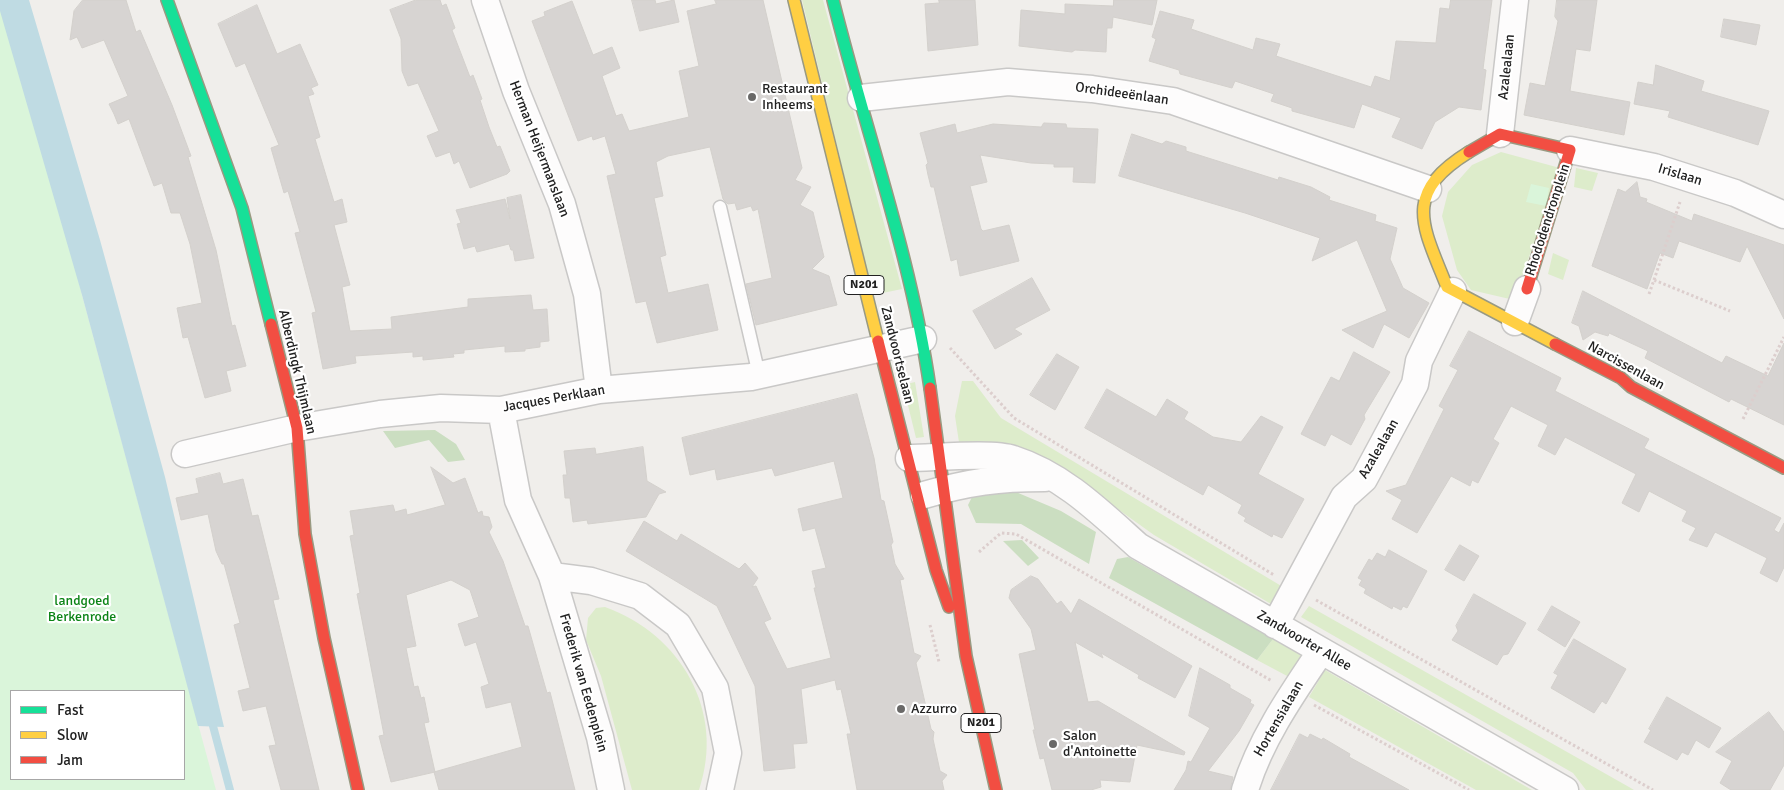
<!DOCTYPE html>
<html>
<head>
<meta charset="utf-8">
<style>
  body { margin:0 }
  #map { position:relative; width:1784px; height:790px; overflow:hidden; background:#f0eeeb; font-family:Signika,sans-serif }
  canvas { display:block }
  .legend { position:absolute; left:10px; top:690px; width:175px; height:90px; box-sizing:border-box; background:#fff; border:1px solid #a7a7a7; margin:0; padding:6px 9px; list-style:none; font-size:15px; color:#222 }
  .legend li { display:flex; align-items:center; gap:10px; height:25px }
  .legend b { width:25px; border:1px solid #a7a7a7 }
</style>
</head>
<body>
<div id="map">
<canvas width="1784" height="790"></canvas>
<ul class="legend">
<li><b style="height:6px;background:#16e098"></b>Fast</li>
<li><b style="height:6px;background:#ffcf43"></b>Slow</li>
<li><b style="height:6px;background:#f24e42"></b>Jam</li>
</ul>
</div>
<script>
const ctx = document.querySelector('canvas').getContext('2d');
ctx.lineJoin = 'round';
function fill(path, color) {
  ctx.fillStyle = color;
  ctx.fill(path, 'evenodd');
}
function stroke(path, color, width, dash) {
  ctx.strokeStyle = color;
  ctx.lineWidth = width;
  ctx.lineCap = dash ? 'butt' : 'round';
  ctx.setLineDash(dash || []);
  ctx.stroke(path);
}
function drawText(font, color, halo, rows, align = 'center') {
  ctx.font = font + ' Signika,sans-serif';
  ctx.lineWidth = 4.5;
  ctx.setLineDash([]);
  ctx.textBaseline = 'middle';
  ctx.strokeStyle = halo;
  ctx.fillStyle = color;
  for (const [text, x, y, turn = 0] of rows) {
    ctx.save();
    ctx.translate(x, y);
    ctx.rotate((+turn || 0) * Math.PI / 180);
    ctx.textAlign = isNaN(turn) ? turn : align;
    if (halo) ctx.strokeText(text, 0, 0);
    ctx.fillText(text, 0, 0);
    ctx.restore();
  }
}
fill(new Path2D(`
  M802,0h21l79,289 -29,6z
  M1501,152l59,16 -46,132 -43,-10 -14,-20 -15,-54 6,-24 24,-27z
  M1576,168l22,5 -6,18 -18,-4z
  M1553,253l16,7 -6,20 -15,-6z
  M962,381h11l28,37 282,169 -12,17 -117,-69 -81,-58 -113,-28 -5,-33z
  M915,382l9,55 -8,1 -13,-53z
  M1309,606l320,181 5,3h-48l-13,-17 -272,-156z
  M605,607c76,27 121,105 94,183h-67l-31,-114 -15,-36 2,-22 8,-10z
  M1273,639l28,16 -12,22 -32,-17z
  M1325,670l207,120h-56l-167,-93z`), '#ddeccb');
fill(new Path2D(`
  M435,430l21,14 9,16 -17,2 -19,-22 -34,8 -12,-17z
  M1004,487l57,24 35,21 -7,32 -68,-40 -45,-1 -8,-18 8,-16z
  M1022,540l17,18 -11,8 -25,-25z
  M1128,557l145,82 -16,21 -148,-82 8,-19z`), '#cbdec1');
fill(new Path2D(`
  M0,0h11l71,295 134,495h-216zM11,691h173v88h-173z
  M1531,184l18,4 -3,18 -20,-4z`), '#daf5da');
fill(new Path2D(`
  M0,0h29l71,240 65,237 59,250 -26,-1 -116,-431 -82,-284z`), '#bfdbe3');
stroke(new Path2D(`
  M213,726l17,64`), '#bfdbe3', 8);
const building = new Path2D(`
  M83,0h43l10,32 4,-2 32,75 19,51 -3,1 28,93 16,76 3,-1 11,41 -20,5 5,20 -26,7 -17,-61 -5,1 -6,-30 25,-5 -12,-59 -10,-31h-9l-9,-30 -8,3 -25,-67 -11,5 -4,-10 -5,-10 19,-8 -24,-56 -22,8 -5,-11 -7,3 4,-29z
  M416,0h24l2,6 4,-2 9,24 -3,2 18,47 3,-2 9,24 -2,1 9,27 8,20 3,-1 10,25 -3,3 -37,14 -11,-27 -5,3 -4,-12 -14,5 -9,-21 12,-5 -21,-48 -10,3 -6,-15 -1,-32 -11,-29z
  M632,0h23l1,4 18,-4 5,22 -39,9z
  M715,0h48l39,168 -7,12 16,7 -11,18 13,7 11,45 -12,12 17,7 8,29 -81,20 -10,-41 26,-6 -14,-69 -5,2 -2,-5 -14,4 -2,-7 -7,1 -5,-5 -13,-52 -42,9 -12,6 7,34 -9,2 12,57 -6,2 8,36 40,-9 10,46 -61,13 -11,-42 -10,2 -29,-127 9,-2 -11,-38 -12,4 -1,-4 -14,5 -46,-120 13,-5 -1,-4 28,-11 21,54 19,-8 8,21 -18,8 14,40 6,-2 7,17 60,-14 -10,-46 20,-5 -12,-55 29,-7z
  M939,0h36l3,45 -50,6 -3,-47 14,-1z
  M1114,0h43l-5,25 -39,-8 -1,11h-5l-1,24 -31,-2 -3,2 -53,-6 2,-36 44,4v-10l48,2z
  M1451,0h41l-9,69 3,1 -5,40 -22,-3 -24,15 -13,27 -30,-12 9,-19 -39,-14 -8,24 -62,-17v-3l-21,-7 3,-7 -39,-13 -3,7 -52,-14 -1,-4 -30,-9 7,-22 -4,-2 8,-26 34,9 -3,9 62,21 3,-12 24,6 -4,12 95,31 4,-11 15,5 6,-40 40,2 4,-35 9,1z
  M1557,0h40l-7,51 -14,-2 -6,42 60,11 -6,33 -100,-20 6,-32 15,3 13,-65 -3,-4z
  M257,5l20,49 23,-10 18,41 -7,3 3,6 -6,2 12,41 -5,2 19,63 8,-3 5,23 -13,3 16,60 -8,2 8,44 42,-2 -1,-12 77,-10v-8l63,-4 2,15 14,-1 2,32 -9,1v5l-15,2v2l-20,1v-6l-41,4v3l-11,1 1,3 -31,3v-4l-10,1v-5l-58,4 1,7 -33,6 -11,-56 4,-1 -21,-79 5,-1 -12,-41 -4,2 -13,-45 8,-3 -34,-82 -9,4 -18,-43z
  M1724,19l36,6 -4,20 -35,-8z
  M1656,65l48,16 -3,10 68,20 -11,34 -90,-28 2,-6 -36,-7 4,-22 15,3z
  M1044,123l22,1 1,4 31,1 -3,54 -22,-1 1,-15h-20v-3l-23,-1 -51,-8 7,27 -17,4 11,43 2,2 26,-6 10,36 -59,15 -3,-17 -6,2 -17,-74h-3l-3,-12 -2,-10 2,-2 -8,-30 35,-9 2,9 36,-9 48,3z
  M1132,134l30,10 4,-3 20,6v4l92,29 1,-3 32,10 19,10 -1,3 47,15 -1,6 22,7 -7,31 6,13 7,16 26,15 -20,35 -25,-14 -11,24 -31,-18 45,-19 -30,-71 -45,21 8,-23 -75,-25 -126,-37z
  M1637,182l3,15 7,2 -1,3 46,19 2,-7 90,31v74l-37,-73 -7,16 -61,-21 -6,17 -13,-5 -13,36 -55,-23 26,-77 7,3z
  M521,195l13,63 -19,3 -2,-11h-2l-2,-6 -32,8 -2,-6 -11,3 -7,-25 4,-1 -5,-13 49,-11 5,20 -3,-21z
  M1032,278l18,32 -36,19 8,5 -27,15 -22,-38z
  M1583,291l139,72 4,-7 42,20 16,-33v82l-53,-26 -2,3 -84,-44 3,-7 -39,-18 -1,3 -13,-4 -12,8 -4,-14 -7,-3z
  M1469,331l92,47 -6,13 94,48 -5,9 137,70 -7,12 5,3 5,-10v44l-7,15 -17,-9 7,-15 -52,-26 -8,15 -18,-7 7,-12 -14,-7 5,-10 -38,-20 -10,21 -17,-9 14,-29 -71,-37 -10,18 -17,-9 10,-21 -37,-19 -18,33 6,4 -21,40 -6,-3 -2,6 -19,-10 -34,57 -25,-14 10,-19 -16,-9 20,-6 38,-76 -5,-3 19,-36 -8,-4z
  M1354,352l36,20 -26,43 1,4 -14,26 -20,-11 -6,12 -24,-12 30,-57 8,4z
  M1057,354l22,13 -24,43 -25,-15z
  M1107,389l49,28 11,-18 21,13 -4,7 29,18 28,5 20,-26 22,11 -25,47 46,25 -22,39 -9,-4 -1,3 -28,-16 2,-3 -8,-5 4,-8 -34,-20 -5,10 -118,-67z
  M857,394l17,64 7,42 3,1 9,41 -2,3 4,19 9,15 -4,1 14,73 7,3 -5,7 15,66 3,3 -1,7 7,32 7,4 -5,6 2,9h-87l-10,-56h4l-10,-45 -4,1 -2,-10 -34,9 6,54 -14,1 2,24 -31,3 -9,-85 -38,-80 -91,-55 18,-30 33,20 4,-7 58,35 6,-6 13,15 -6,9 4,-1 15,33 -7,3 23,47 44,-11 -17,-70h2l-4,-17 14,-3 -11,-40 -12,3 -5,-22 45,-11 -9,-37 -59,15 -3,-8 -55,12 -2,-11 -25,6 -8,-37z
  M643,447l4,34 19,11 -7,2 -13,23 -58,7 -1,-4 -14,2 -3,-24h-5l-2,-23h4l-3,-24 31,-3 1,6z
  M431,467l22,16 12,-5 13,35 4,-2 1,5 6,1 3,10 -3,5 14,29 22,65h3l19,67 3,-1 25,98h-136l-5,-18 88,-25 -11,-45 -25,6 -5,-21 8,-3 -13,-42 -11,4 -7,-22 21,-7 -9,-27 -19,-10 -45,15 10,51 -10,2 8,39 4,-1 3,12 3,-1 5,25 -5,1 11,49 -44,10 -12,-46 5,-1 -27,-141 3,-1 -10,-57 4,-1 -4,-24 43,-6 2,7 11,-3 1,6 38,-10z
  M220,473l3,11 20,-5 9,37 6,-1 21,84 -6,1 46,190h-38l-12,-44 7,-1 -10,-39 -23,5 -5,-20 12,-3 -16,-63 6,-2 -16,-59h-2l-6,-13 -8,-37 -27,6 -5,-22 23,-5 -3,-14z
  M1460,545l19,11 -15,25 -19,-11z
  M1389,550l38,21 -20,37 -4,-2 -2,4 -8,-4 -1,3 -28,-16 2,-4 -7,-4 3,-5 -4,-2 11,-19 3,2 5,-8 8,4z
  M1031,576l7,3 19,25 4,-3 10,13 8,-15 113,67 -17,32 -37,-20 1,-3 -38,-22 2,5 -28,-16 13,60 10,-1 87,51 -1,3 -47,-10 -7,37 -30,-2 1,7 -10,3h-39l-8,-32 -4,1 -7,-29h2l-16,-76 17,-4 -5,-21 -22,-31 2,-8z
  M1474,594l52,29 -18,31 -5,1 -6,10 -45,-25 6,-9 -2,-5z
  M1552,606l28,16 -15,25 -27,-17z
  M1574,639l52,30 -20,35 -4,-3 -8,12 -43,-25 7,-13 -4,-2z
  M1200,668l30,17v3l21,12 -1,3 4,2 -15,26 -31,40 25,6 -3,13h-56l12,-20 2,-9 3,1 19,-34 -21,-12z
  M1667,697l54,31 -12,20 -13,-8 -8,15 -6,-3 -5,8 -33,-18 7,-12 -2,-1z
  M1769,712l15,20v33l-14,25h-39l-11,-7 12,-22 -16,-9z
  M1300,734l8,4 2,-4 12,6 1,-2 27,16 -1,3 60,33h-138z`);
fill(building, '#d7d4d2');
stroke(building, '#d3d0cc', 1);
const lane = new Path2D(`
  M720,207l39,168`);
const street = new Path2D(`
  M485,0l31,91 46,113 25,90 12,96
  M861,98l147,-16 84,7 81,12 255,88
  M1500,134l15,-134
  M1570,150l84,17 81,26 49,22
  M1515,322l12,-33
  M501,410l17,90 34,76 48,161 11,53
  M185,454l112,-26 83,-14 61,-6 60,2 98,-20 152,-13 172,-38
  M909,458c23,0 84,-6 104,1 50,16 87,53 125,87l427,244
  M924,495c45,-13 74,-17 121,-17
  M552,576l39,5 49,15 38,29 37,63 13,65 -8,37
  M1275,625l69,-128 20,-18 51,-95 4,-23 34,-70
  M1245,790c15,-50 47,-96 76,-139`);
const fast = new Path2D(`
  M167,0l75,208 29,116
  M833,0c32,129 78,256 97,388`);
const slow = new Path2D(`
  M794,0l84,341
  M1469,152c-68,42 -46,74 -22,135l108,57`);
const jam = new Path2D(`
  M1469,152l31,-18 70,16 -43,139
  M271,324l26,104 8,106 19,104 34,152
  M878,341l58,229 13,37
  M1555,344l66,34 10,9 153,81
  M930,388l36,268 30,134`);
stroke(lane, '#c9c8c7', 15);
stroke(street, '#c9c8c7', 29);
stroke(fast, '#999a82', 14);
stroke(slow, '#999a82', 14);
stroke(jam, '#999a82', 14);
stroke(new Path2D(`
  M1654,280l26,-78
  M1649,294l5,-14 76,31
  M950,348l64,70 260,157
  M1743,419l41,-82
  M979,552l22,-19 15,1 256,147
  M1316,600l337,190
  M930,625l9,37
  M1314,705l155,85`), '#dccecd', 3, [2.5, 2.5]);
stroke(lane, '#fdfcfc', 12);
stroke(street, '#fdfcfc', 26);
stroke(fast, '#16e098', 11);
stroke(slow, '#ffcf43', 11);
stroke(jam, '#f24e42', 11);
for (const [x, y, r, color] of [
  [752,97,5,"#6a6968"],
  [901,709,5,"#6a6968"],
  [1053,744,5,"#6a6968"]
]) {
  const dot = new Path2D();
  dot.arc(x, y, r, 0, 2 * Math.PI);
  ctx.fillStyle = color;
  ctx.fill(dot);
  stroke(dot, '#fff', 2);
}
for (const [x, y, w] of [
  [864,285,40],
  [981,723,40]
]) {
  const box = new Path2D();
  box.roundRect(x - w / 2, y - 9.5, w, 19, 4);
  ctx.fillStyle = '#fff';
  ctx.fill(box);
  stroke(box, '#222', 1);
}
drawText('bold 12px', '#222', null, [
  ["N201",864,285],
  ["N201",981,723]
]);
drawText('14px', '#222', '#fff', [
  ["Azalealaan",1507,67,-84],
  ["Orchideeënlaan",1122,94,8],
  ["Herman Heijermanslaan",539,149,69],
  ["Irislaan",1680,175,17],
  ["Rhododendronplein",1548,220,-72],
  ["Zandvoortselaan",897,355,76],
  ["Narcissenlaan",1626,366,29],
  ["Alberdingk Thijmlaan",297,372,77],
  ["Jacques Perklaan",554,399,-10],
  ["Azalealaan",1379,449,-60],
  ["Zandvoorter Allee",1304,641,30],
  ["Frederik van Eedenplein",583,683,74],
  ["Hortensialaan",1279,719,-60]
]);
drawText('14px', '#222', '#fff', [
  ["Restaurant",762,89],
  ["Inheems",762,105],
  ["Azzurro",911,709],
  ["Salon",1063,736],
  ["d'Antoinette",1063,752]
], 'left');
drawText('14px', '#0c8416', '#fff', [
  ["landgoed",82,601],
  ["Berkenrode",82,617]
]);
</script>
</body>
</html>
